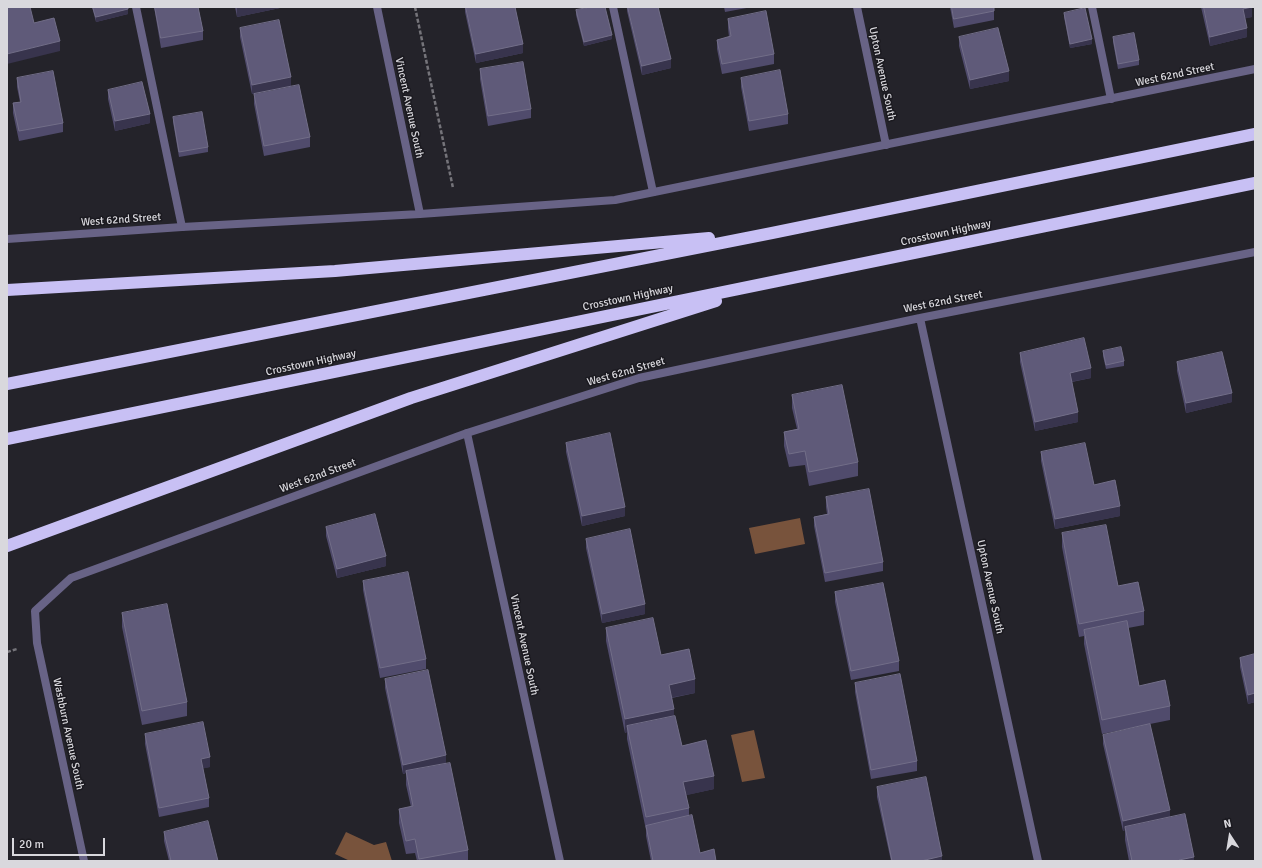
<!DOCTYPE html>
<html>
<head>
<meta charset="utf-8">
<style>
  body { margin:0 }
  #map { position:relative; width:1262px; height:868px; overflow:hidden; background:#24232a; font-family:Signika,sans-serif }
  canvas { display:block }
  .frame { position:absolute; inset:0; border:8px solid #d9d8dd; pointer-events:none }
  .north { position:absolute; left:1210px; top:816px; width:40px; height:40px; -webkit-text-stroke:3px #1b1a20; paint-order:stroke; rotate:348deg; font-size:11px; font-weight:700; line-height:16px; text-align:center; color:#d9d8dd }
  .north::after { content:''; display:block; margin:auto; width:14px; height:18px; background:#d9d8dd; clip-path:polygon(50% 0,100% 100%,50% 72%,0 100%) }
  .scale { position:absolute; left:12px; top:838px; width:93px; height:18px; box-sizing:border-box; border:2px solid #d9d8dd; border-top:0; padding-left:5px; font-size:12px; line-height:14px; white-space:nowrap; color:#d9d8dd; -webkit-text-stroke:3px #1b1a20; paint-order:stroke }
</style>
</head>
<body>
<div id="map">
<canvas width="1262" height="868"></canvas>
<div class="frame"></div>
<div class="north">N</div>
<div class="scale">20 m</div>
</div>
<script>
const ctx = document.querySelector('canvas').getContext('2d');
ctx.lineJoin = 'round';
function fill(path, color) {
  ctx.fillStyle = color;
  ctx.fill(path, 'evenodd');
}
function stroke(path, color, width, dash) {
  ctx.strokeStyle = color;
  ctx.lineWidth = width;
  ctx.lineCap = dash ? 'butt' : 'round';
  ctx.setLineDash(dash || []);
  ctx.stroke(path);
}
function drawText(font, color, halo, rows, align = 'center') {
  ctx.font = font + ' Signika,sans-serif';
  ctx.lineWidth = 3;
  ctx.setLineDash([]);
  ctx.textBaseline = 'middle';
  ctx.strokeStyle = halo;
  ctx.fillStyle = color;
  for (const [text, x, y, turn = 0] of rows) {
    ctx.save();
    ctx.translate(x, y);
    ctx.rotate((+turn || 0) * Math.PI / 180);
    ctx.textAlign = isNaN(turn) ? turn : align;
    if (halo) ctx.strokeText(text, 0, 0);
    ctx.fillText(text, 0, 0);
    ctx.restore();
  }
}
fill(new Path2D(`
  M800,518l5,26 -50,10 -6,-26z
  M754,730l11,48 -23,4 -11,-47z
  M346,832l28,13 12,-3 6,19h-42l-15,-7z`), '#78533c');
stroke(new Path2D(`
  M415,7l38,181
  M7,652l10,-3`), '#75747a', 2.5, [4, 2]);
stroke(new Path2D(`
  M136,7l46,220
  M613,7l40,185
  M1092,7l19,92`), '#686386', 8);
stroke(new Path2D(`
  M377,7l43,207
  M857,7l29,138
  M7,239l175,-12 238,-13 195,-14 640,-131
  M920,318l118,543
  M467,433l93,428
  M84,861l-47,-218 -2,-32 36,-33 396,-145 172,-55 281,-60 335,-66`), '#686386', 8);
stroke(new Path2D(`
  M7,290l328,-19 374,-33
  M7,384l765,-151 483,-99
  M7,439l1248,-256
  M7,546l404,-148 305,-97`), '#c8c0f4', 12);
fill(new Path2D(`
  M92,7h36v7l-32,8z
  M154,7h44l5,24v9l-42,8z
  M235,7h45v1l-43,9z
  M465,7h50l8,46 -47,10 -11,-51z
  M627,7h31l13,61 -29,7 -15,-64z
  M724,7h28l-27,5z
  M950,7h44v13l-40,8z
  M1201,7h51v10l-7,1 2,19 -37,9z
  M576,10l36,29 -28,7 -8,-31z
  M1064,13l28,31 -22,4 -6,-31z
  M728,19l46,35v10l-52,10 -5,-25v-9l12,-3 -1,-9z
  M240,28l51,58 -39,8 -12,-57z
  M959,37l50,44 -39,8 -11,-43z
  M1113,37l26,23v5l-21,4 -5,-27z
  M480,69l51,40v9l-43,8 -8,-47z
  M17,78l46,45v9l-44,9 -6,-28v-10l7,-1 -3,-15z
  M741,78l47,36v10l-39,7 -8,-44z
  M108,90l42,33 -35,8 -7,-32z
  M254,94l56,43v10l-46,9 -10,-52z
  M173,117l35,30v5l-29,5 -6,-35z
  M1103,351l21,10v5l-18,3 -3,-13z
  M1020,353l71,25 -19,4 6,40 -43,9 -15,-69z
  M1177,362l55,40 -46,11 -9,-42z
  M792,395l66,67v14l-49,10 -4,-21 -16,2 -5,-21v-14l13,-3 -5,-21z
  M566,443l59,73 -43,10 -16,-74z
  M1041,452l53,33 26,31 -65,13 -14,-68z
  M826,497l57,65v9l-58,11 -11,-56v-9l13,-3 -1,-7z
  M326,527l60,39 -49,12 -11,-42z
  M1062,533l56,53 26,25v14l-16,3 11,58 31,20v14l-20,4 20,94 24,43h-65l-4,-21v-10l-2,1 -20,-87v-9l43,-10 -44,9 -18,-90v-8l-5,1 -17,-90z
  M586,539l59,75 -43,9 -16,-75z
  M363,581l63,78v10l-46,9 -17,-88z
  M835,592l64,69v10l-48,9 -16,-78z
  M122,613l65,89v14l-45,9 -20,-98z
  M606,628l55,27 34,38 -23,5 2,18 8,30 32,43 -28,6 3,13v8l11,37 16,8h-65l-5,-25v-6l-19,-91v-7l-2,1 -19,-92z
  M1255,654v48l-7,2 -8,-37v-9z
  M385,679l61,84 22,87v11h-51l-2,-8 -9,1 -7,-31v-14l12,-2 -5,-22v-12l-3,1 -18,-86z
  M855,683l62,78v10l-46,8 -16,-87z
  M145,734l65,33 -7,1 6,30v9l-50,10 -14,-73z
  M877,787l65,74h-51l-14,-64z
  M164,832l54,29h-49l-5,-20z`), '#504b6c');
fill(new Path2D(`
  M242,7h38v1l-43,9v-9z
  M1252,7v10l-9,2v-10z
  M128,9v5l-32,8v-5z
  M1247,28v9l-37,9v-9z
  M612,35v4l-28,7v-4z
  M1092,39v5l-22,4v-4z
  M60,41v10l-53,13v-10z
  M523,44v9l-47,10v-9z
  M671,59v9l-29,7v-9z
  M1009,71v10l-39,8v-9z
  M291,77v9l-39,8v-9z
  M150,114v9l-35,8v-10z
  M1091,368v10l-21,4v-9z
  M1232,393v9l-46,11v-10z
  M1078,412v10l-43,9v-9z
  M1120,506v10l-65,13v-10z
  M625,507v9l-43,10v-10z
  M386,556v10l-49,12v-9z
  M645,604v10l-43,9v-9z
  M695,679v14l-26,5v-13z
  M1255,693v9l-7,2v-9z
  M674,709v13l-47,4v6l-2,1v-14z
  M446,755v10l-40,6v2l-3,1v-9z
  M210,757v10l-9,2v-10z
  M714,776v13l-31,7v-14z
  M1170,810v10l-45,7v3l-2,1v-10z
  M942,856v5h-21z
  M1194,857v4h-15v-1z`), '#38344d');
const building = new Path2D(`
  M7,7h23l4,16 20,-5 6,23 -53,13z
  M93,7h35v2l-32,8z
  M155,7h43l5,24 -42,7z
  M466,7h49l8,37 -47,10z
  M591,7h14l7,28 -28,7 -8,-32z
  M628,7h30l13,52 -29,7z
  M952,7h42v4l-40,8z
  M1204,7h48l-9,2 4,19 -37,9z
  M1085,8l7,31 -22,5 -6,-31z
  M766,11l8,43 -52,10 -5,-24 14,-4 -3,-17z
  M279,20l12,57 -39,8 -12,-57z
  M998,28l11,43 -39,9 -11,-43z
  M1134,33l5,27 -21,4 -5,-27z
  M523,62l8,47 -43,7 -8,-47z
  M780,70l8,44 -39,7 -8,-43z
  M53,71l10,52 -44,8 -6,-28 8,-1 -4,-24z
  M142,82l8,32 -35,7 -7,-31z
  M299,85l11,52 -46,9 -10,-52z
  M202,112l6,35 -29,5 -6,-35z
  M1084,338l7,30 -21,5 8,39 -43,10 -15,-69z
  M1121,347l3,14 -18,4 -3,-14z
  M1222,352l10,41 -46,10 -9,-41z
  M842,385l16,77 -49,10 -4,-21 -16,3 -5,-22 15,-3 -7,-34z
  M610,433l15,74 -43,9 -16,-73z
  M1085,443l9,42 21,-5 5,26 -65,13 -14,-67z
  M869,489l14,73 -58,11 -11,-56 15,-3 -3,-17z
  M375,514l11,42 -49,13 -11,-42z
  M1106,525l12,61 20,-4 6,29 -65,13 -17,-91z
  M630,529l15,75 -43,10 -16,-75z
  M408,572l18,87 -46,9 -17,-87z
  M883,583l16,78 -48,10 -16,-79z
  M167,604l20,98 -45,9 -20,-98z
  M653,618l8,37 28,-6 6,30 -26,6 5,24 -49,10 -19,-91z
  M1127,621l12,65 26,-6 5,26 -68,14 -18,-90z
  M1255,654v39l-7,2 -8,-37z
  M428,670l18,85 -43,10 -18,-86z
  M900,674l17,87 -46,9 -16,-87z
  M675,716l7,30 24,-6 8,36 -31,6 6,26 -43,9 -19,-91z
  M203,722l7,35 -9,2 8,39 -50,10 -14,-74z
  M1150,724l20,86 -47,11 -20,-86z
  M450,763l18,87 -49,9 -4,-20 -9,2 -7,-32 14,-3 -7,-35z
  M926,777l16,79 -21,5h-29l-15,-74z
  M1185,814l9,43 -15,3 1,1h-48l-7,-34z
  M692,815l8,38 14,-4 2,12h-63l-7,-35z
  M208,821l10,40h-47l-7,-29z`);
fill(building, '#5f5a79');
stroke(building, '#726e88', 1);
drawText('11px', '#d9d8dd', '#1b1a20', [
  ["Upton Avenue South",882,74,78],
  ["West 62nd Street",1175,75,-12],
  ["Vincent Avenue South",409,108,78],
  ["West 62nd Street",121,220,-4],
  ["Crosstown Highway",946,233,-12],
  ["Crosstown Highway",628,298,-12],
  ["West 62nd Street",943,302,-11],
  ["Crosstown Highway",311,363,-12],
  ["West 62nd Street",626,372,-16],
  ["West 62nd Street",318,476,-20],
  ["Upton Avenue South",990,587,78],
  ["Vincent Avenue South",524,645,78],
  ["Washburn Avenue South",68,734,78]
]);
</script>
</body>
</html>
